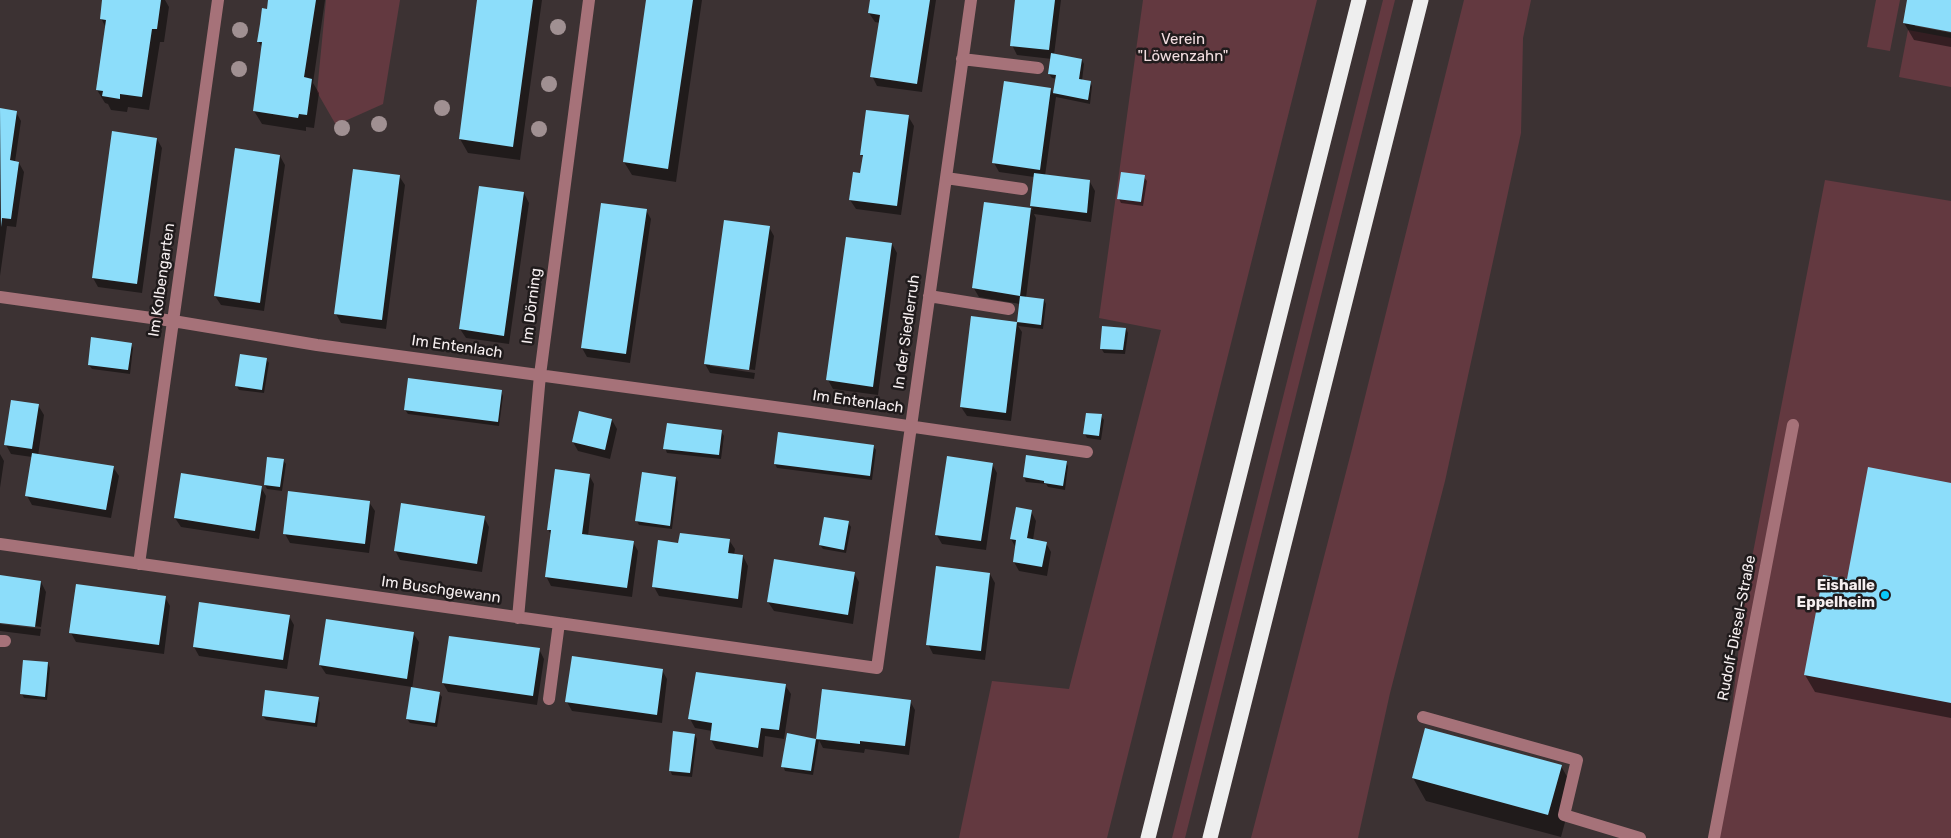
<!DOCTYPE html>
<html>
<head>
<meta charset="utf-8">
<style>
  body { margin:0 }
  canvas { display:block; background:#3c3233 }
</style>
</head>
<body>
<canvas width="1951" height="838"></canvas>
<script>
const ctx = document.querySelector('canvas').getContext('2d');
ctx.lineJoin = 'round';
function fill(path, color) {
  ctx.fillStyle = color;
  ctx.fill(path, 'evenodd');
}
function stroke(path, color, width, dash) {
  ctx.strokeStyle = color;
  ctx.lineWidth = width;
  ctx.lineCap = dash ? 'butt' : 'round';
  ctx.setLineDash(dash || []);
  ctx.stroke(path);
}
function drawText(font, color, halo, rows, align = 'center') {
  ctx.font = font + ' Rubik,sans-serif';
  ctx.lineWidth = 5;
  ctx.setLineDash([]);
  ctx.textBaseline = 'middle';
  ctx.strokeStyle = halo;
  ctx.fillStyle = color;
  for (const [text, x, y, turn = 0] of rows) {
    ctx.save();
    ctx.translate(x, y);
    ctx.rotate((+turn || 0) * Math.PI / 180);
    ctx.textAlign = isNaN(turn) ? turn : align;
    if (halo) ctx.strokeText(text, 0, 0);
    ctx.fillText(text, 0, 0);
    ctx.restore();
  }
}
fill(new Path2D(`
  M326,0h74l-17,104 -47,21 -19,-33z
  M1143,0h174l-210,838h-148l33,-157 77,8 92,-359 -62,-12z
  M1383,0h12l-210,838h-13z
  M1464,0h67l-8,38 -2,95 -76,348 -55,212 -32,145h-107l101,-389z
  M1876,0h24l-10,51 -23,-4z
  M1908,30l43,8v49l-52,-10z
  M1825,180l126,21v637h-234l28,-244z`), '#633940');
fill(new Path2D(`
  M104,0h61l4,7 -5,35h-4l-11,68 -21,-3 -1,5 -16,-2 -3,-6 -3,-1 -8,-13 9,-62 -5,-10z
  M270,0h55l-12,83 6,10 -5,35 -8,-1v4l-44,-7 -8,-13 9,-62 -5,-8z
  M479,0h63l-22,160 -52,-7 -8,-14z
  M648,0h54l-26,182 -44,-7 -8,-13z
  M871,0h65l-14,92 -45,-6 -5,-10 8,-53 -5,-1 -6,-9z
  M1017,0h44l-7,55 28,5 2,4 -2,17 8,1 2,4 -2,18 -34,-7 -11,79 45,6 5,9 -4,31 -57,-8 2,4 -10,80 18,2 2,4 -3,25 -25,-3 4,6 -11,89 -44,-5 -6,-9 11,-90 46,6 2,-19 -41,-7 -6,-10 12,-84 48,7 -2,-4 3,-29 -35,-5 -5,-9 57,-74 3,6 3,-16 -5,-1 -3,-4 3,-15 -35,-4 -5,-10z
  M1908,0h43v31l-36,-7v2l36,7v14l-37,-7 -10,-17z
  M0,109l16,3 5,9 -6,41 4,1 5,9 -8,55 -9,-1 -7,50z
  M908,116l6,10 -13,89 -45,-6 -6,-9 11,-26 3,-15 -3,-4z
  M157,139l5,9 -20,145 -44,-6 -5,-9z
  M280,156l5,9 -21,146 -43,-6 -6,-9z
  M399,176l6,9 -19,144 -45,-6 -5,-9z
  M1144,177l3,4 -4,25 -22,-3 -2,-4z
  M524,193l5,10 -20,141 -43,-6 -6,-9z
  M646,210l5,9 -21,144 -43,-6 -5,-9z
  M769,227l5,9 -19,134 -45,-6v2l45,7 -1,6 -44,-6 -5,-9z
  M892,244l5,9 -19,142 -45,-6 -5,-9z
  M1126,329l2,4 -3,21 -21,-1 -3,-5z
  M131,344l2,4 -3,26 -38,-5 -3,-4z
  M266,359l3,4 -5,30 -25,-3 -3,-5z
  M501,391l2,5 -4,30 -91,-12 -3,-4z
  M38,405l6,10 -6,41 75,11 6,9 -8,42 -79,-13 -5,-9 5,-39 -21,-3 -5,-9z
  M1101,416l3,4 -3,20 -14,-2 -2,-4z
  M612,420l5,9 -7,30 -32,-8 -5,-9z
  M721,431l3,5 -3,23 -54,-6 -2,-5z
  M873,446l3,4 -4,30 -95,-12 -2,-4z
  M0,454l4,7 -4,27z
  M1027,457l39,5 2,4 -3,24 -17,-3 -2,-3 -20,-2 -2,-5z
  M283,460l3,4 -4,27 -15,-2 -2,-4z
  M992,464l5,9 -11,77 -44,-6 -6,-10z
  M589,475l5,9 -6,52 45,6 5,9 -6,46 -81,-11 -5,-10 5,-41 -3,-6z
  M676,478l2,4 -6,47 -33,-4 -2,-4z
  M1951,484v234l-136,-26 -10,-17 43,-94z
  M261,487l5,9 -7,43 -78,-12 -6,-9z
  M369,502l6,9 -6,42 -79,-10 -5,-9z
  M1031,511l5,10 -3,19 13,3 5,9 -4,24 -28,-5 -5,-9 2,-14 -5,-9z
  M484,517l5,10 -7,45 -82,-12 -5,-10z
  M848,522l3,5 -5,26 -23,-4 -3,-4z
  M729,540l6,9 -1,6 9,1 5,10 -6,42 -83,-12 -5,-9 25,-43z
  M854,573l5,9 -6,42 -79,-13 -6,-9z
  M990,574l5,9 -10,77 -52,-6 -5,-10z
  M0,577l41,5 5,10 -5,35 -41,-6z
  M165,597l5,9 -6,48 -88,-12 -5,-9z
  M289,616l5,9 -7,44 -88,-13 -5,-9z
  M0,624l41,5 -1,7 -40,-5z
  M413,633l6,9 -7,47 27,4 3,4 -5,30 -27,-4 -3,-4 5,-32 -86,-13 -6,-9z
  M539,649l5,10 -7,46 -89,-13 -5,-9z
  M48,663l2,5 -3,32 -23,-2 -2,-4z
  M662,670l5,9 -5,44 -90,-12 -5,-9z
  M785,685l6,9 -7,45 -19,-3 -2,21 -47,-8 -5,-9 1,-9 -17,-3 -5,-9z
  M318,698l2,5 -3,24 -51,-7 -3,-4z
  M910,701l5,9 -6,45 -44,-6 -1,4 -41,-5 -5,-10z
  M695,735l2,4 -5,38 -20,-2 -2,-5z
  M788,735l31,5 -6,35 -28,-4 -2,-5z
  M1561,766l13,23 -13,48 -135,-36 -13,-23z`), '#0007');
fill(new Path2D(`
  M102,0h59l-4,29h-5l-10,68 -22,-3v5l-18,-3 1,-5 -7,-1 10,-70 -6,-1z
  M268,0h48l-12,77 8,2 -5,36 -8,-1 -1,4 -45,-7 9,-69h-5l3,-18 2,-16 5,1z
  M477,0h56l-20,147 -54,-8z
  M646,0h47l-25,169 -45,-7z
  M870,0h60l-13,84 -47,-7 10,-62 -12,-2z
  M1015,0h40l-6,50 -39,-4z
  M1907,0h44v32l-48,-9z
  M1051,53l31,6 -3,20 12,2 -3,19 -35,-7 3,-18 -8,-1z
  M1004,81l47,7 -11,82 -48,-7z
  M0,108l17,3 -7,49 9,2 -8,57 -9,-1 -1,9z
  M866,110l43,5 -12,91 -48,-6 4,-28 7,1 3,-18h-3z
  M112,131l45,7 -20,146 -45,-6z
  M235,148l45,7 -20,148 -46,-7z
  M353,169l47,6 -18,145 -48,-6z
  M1121,172l24,3 -4,27 -24,-3z
  M1034,173l56,7 -3,33 -57,-7z
  M479,186l45,6 -20,144 -45,-7z
  M984,202l47,6 -11,88 -48,-8z
  M601,203l46,6 -21,145 -45,-6z
  M724,220l46,6 -21,144 -45,-6z
  M846,237l46,6 -19,144 -47,-7z
  M1020,296l24,3 -3,26 -24,-3z
  M971,316l46,6 -11,91 -46,-6z
  M1102,326l24,2 -3,22 -23,-1z
  M91,337l41,6 -4,27 -40,-5z
  M240,354l27,4 -5,32 -27,-4z
  M408,378l94,12 -4,32 -94,-12z
  M11,400l28,4 -7,45 -28,-4z
  M579,411l33,8 -7,31 -33,-8z
  M1086,413l16,1 -3,22 -16,-2z
  M667,423l55,7 -3,25 -56,-6z
  M778,432l96,13 -4,31 -96,-12z
  M32,453l82,13 -8,44 -81,-14z
  M1026,455l41,6 -4,25 -19,-3v-2l-21,-4z
  M947,456l46,7 -12,78 -46,-6z
  M267,457l17,2 -4,28 -16,-2z
  M1868,467l83,16v220l-147,-28 19,-100 24,4z
  M555,469l35,5 -8,60 52,7 -7,47 -82,-11 6,-47h-4z
  M642,472l34,5 -6,49 -35,-5z
  M181,473l81,13 -7,45 -81,-13z
  M288,491l82,10 -5,43 -82,-10z
  M401,503l84,13 -8,48 -83,-13z
  M1016,507l16,3 -5,28 20,4 -5,25 -29,-5 3,-22 -6,-1z
  M824,517l25,4 -5,29 -25,-5z
  M680,533l50,6 -2,14 15,2 -5,44 -86,-12 6,-47 20,3z
  M774,559l81,13 -7,43 -81,-13z
  M936,566l54,7 -9,78 -55,-6z
  M0,575l41,6 -6,46 -35,-4z
  M76,584l90,12 -7,49 -90,-12z
  M199,602l91,13 -7,45 -90,-13z
  M326,619l88,13 -7,47 -88,-14z
  M449,636l91,12 -7,48 -91,-13z
  M572,656l91,13 -6,46 -92,-13z
  M23,660l25,2 -3,35 -25,-3z
  M696,672l90,12 -7,46 -18,-2 -3,20 -48,-8 2,-17 -24,-4z
  M411,687l29,5 -5,31 -29,-4z
  M822,689l89,11 -6,46 -45,-5v3l-44,-5z
  M265,690l54,7 -4,26 -53,-7z
  M1425,728l137,37 -14,50 -136,-37z
  M673,731l22,3 -5,39 -21,-2z
  M787,733l29,6 -5,32 -30,-4z`), '#8cddfa');
stroke(new Path2D(`
  M962,59l76,9
  M946,178l76,11
  M929,296l80,13
  M0,297l173,24 144,24 494,67 276,40
  M0,544l877,124 94,-668
  M139,564l79,-564
  M518,618l22,-243 49,-375
  M0,641h5
  M549,699l10,-76
  M1423,717l154,43 -13,55 76,23
  M1714,838l79,-413`), '#a67279', 12);
stroke(new Path2D(`
  M1148,838l211,-838
  M1210,838l211,-838`), '#eee', 15);
ctx.fillStyle = '#a09092';
for (const [x, y] of [
  [558,27],
  [240,30],
  [239,69],
  [549,84],
  [442,108],
  [379,124],
  [342,128],
  [539,129]
]) {
  ctx.beginPath();
  ctx.arc(x, y, 8, 0, 2 * Math.PI);
  ctx.fill();
}
for (const [x, y, r, color] of [
  [1885,595,5,"#09cafa"]
]) {
  const dot = new Path2D();
  dot.arc(x, y, r, 0, 2 * Math.PI);
  ctx.fillStyle = color;
  ctx.fill(dot);
  stroke(dot, '#201b1c', 2);
}
drawText('15px', '#f2dde0', '#201b1c', [
  ["Verein",1183,40],
  ["\"Löwenzahn\"",1183,57]
]);
drawText('15px', '#f6eff0', '#201b1c', [
  ["Im Kolbengarten",162,280,-82],
  ["Im Dörning",532,306,-83],
  ["In der Siedlerruh",907,332,-82],
  ["Im Entenlach",457,347,8],
  ["Im Entenlach",858,402,8],
  ["Im Buschgewann",441,590,8],
  ["Rudolf-Diesel-Straße",1737,628,-79]
]);
drawText('bold 15px', '#f6eff0', '#201b1c', [
  ["Eishalle",1875,586],
  ["Eppelheim",1875,603]
], 'right');
</script>
</body>
</html>
